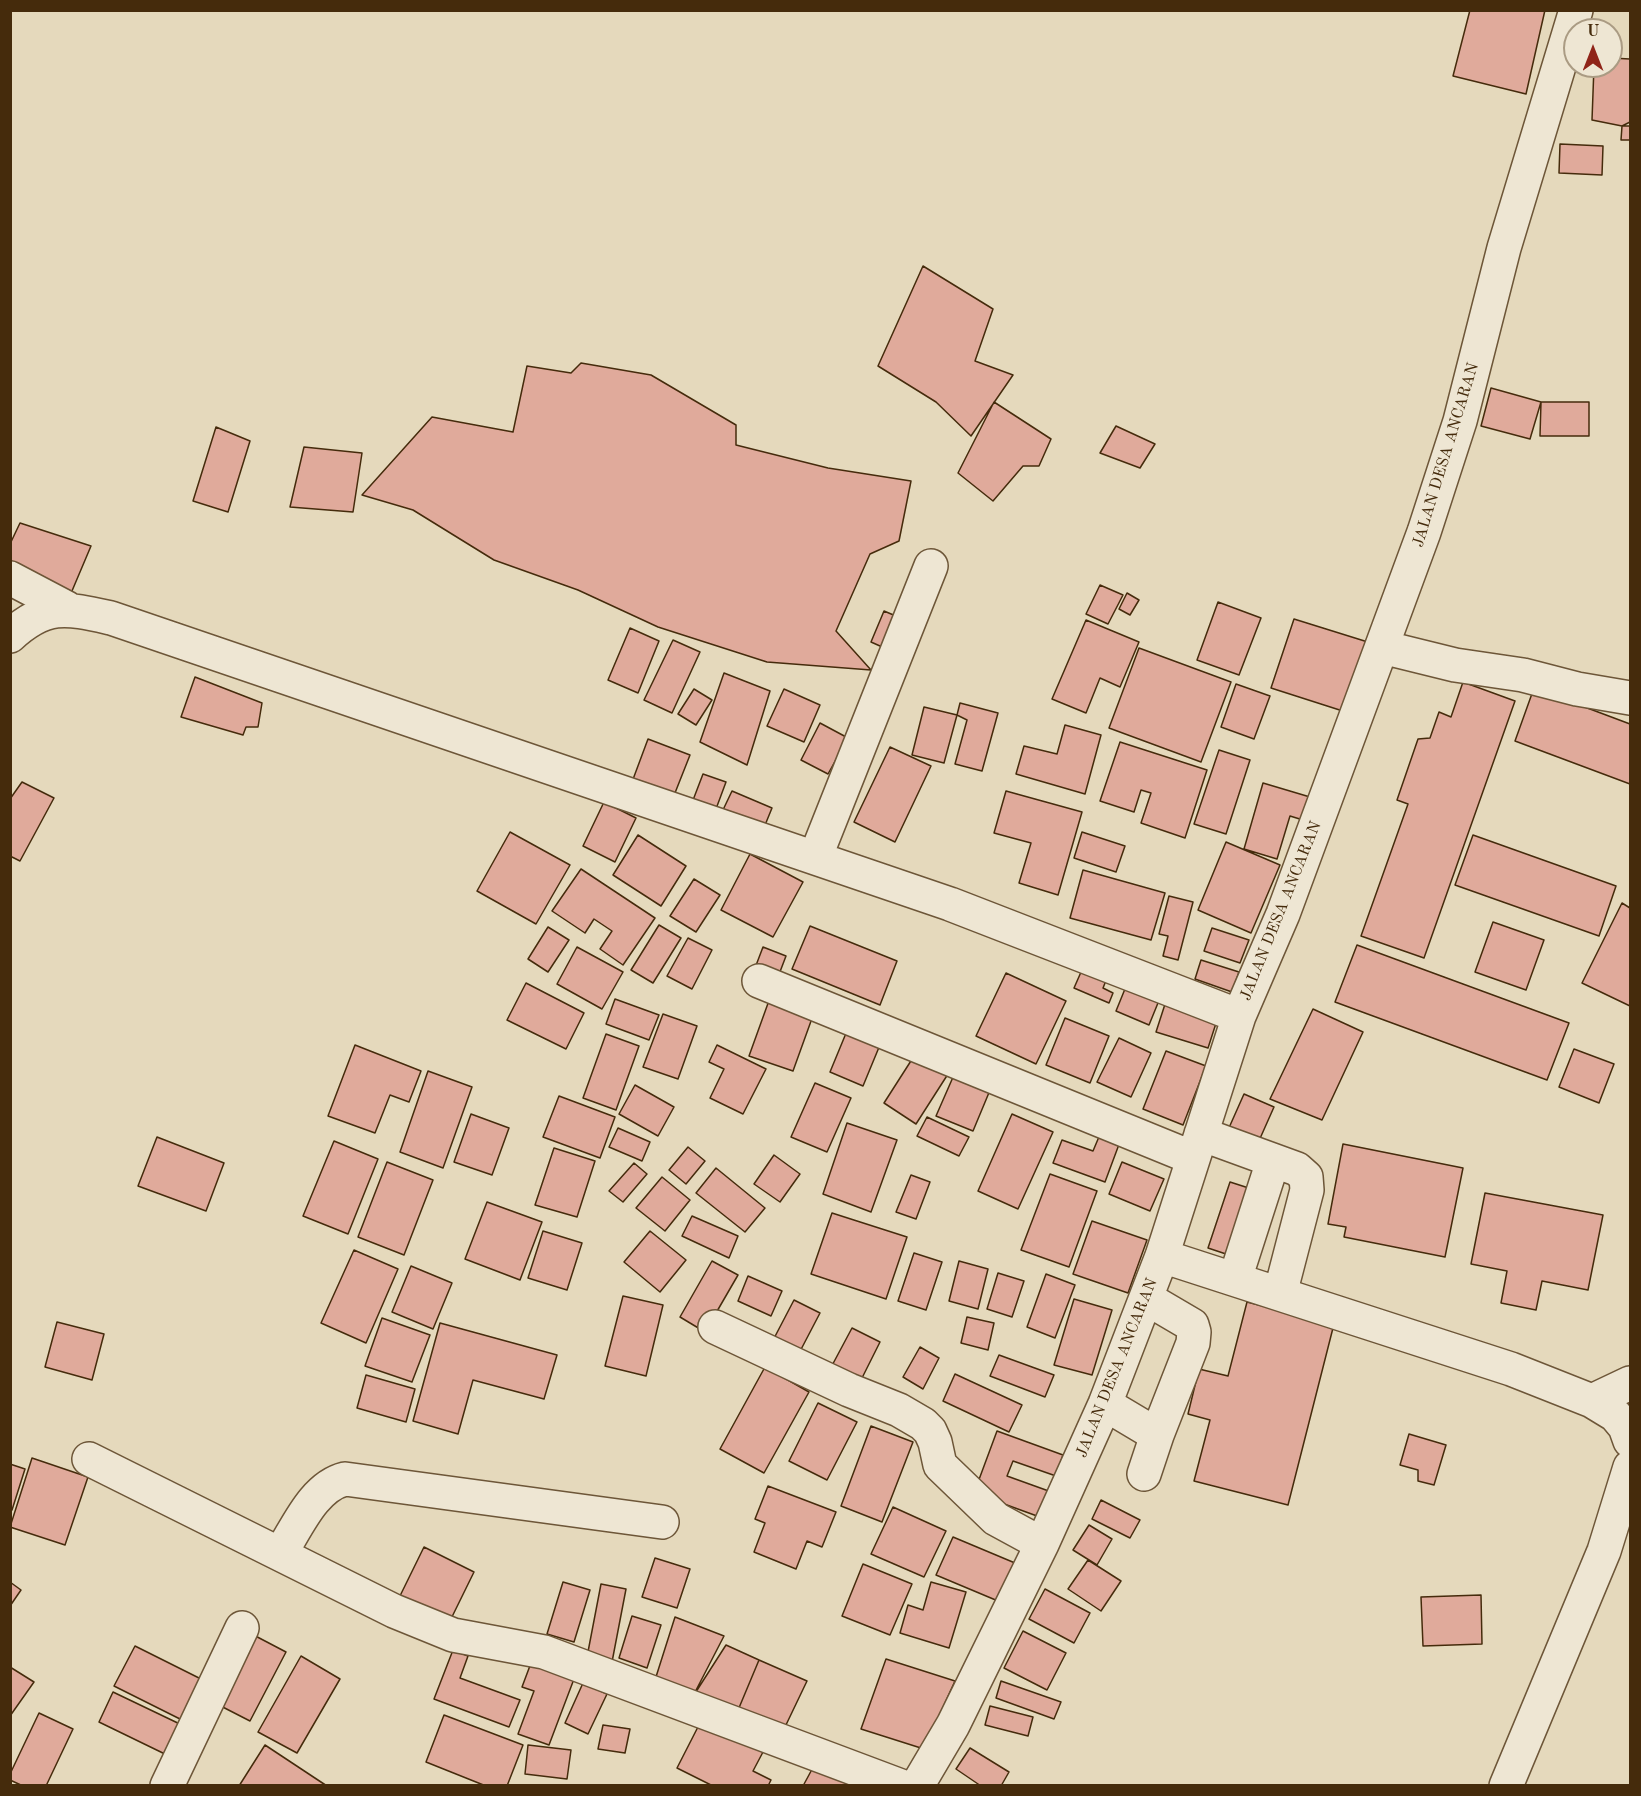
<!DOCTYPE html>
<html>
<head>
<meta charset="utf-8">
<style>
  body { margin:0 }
  #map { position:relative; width:1641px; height:1796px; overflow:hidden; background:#e5d9bc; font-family:"Old Standard TT",serif }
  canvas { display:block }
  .frame { position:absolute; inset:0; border:12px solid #452b0c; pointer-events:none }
  .north { position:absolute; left:1563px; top:18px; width:60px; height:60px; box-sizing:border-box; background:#eee6d3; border:2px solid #aa9b83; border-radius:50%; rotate:0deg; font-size:16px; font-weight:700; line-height:24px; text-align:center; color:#452b0c }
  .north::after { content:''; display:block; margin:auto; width:21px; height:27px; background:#8f2418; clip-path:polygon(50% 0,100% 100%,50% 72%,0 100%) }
</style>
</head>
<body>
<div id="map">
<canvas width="1641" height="1796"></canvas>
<div class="frame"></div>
<div class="north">U</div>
</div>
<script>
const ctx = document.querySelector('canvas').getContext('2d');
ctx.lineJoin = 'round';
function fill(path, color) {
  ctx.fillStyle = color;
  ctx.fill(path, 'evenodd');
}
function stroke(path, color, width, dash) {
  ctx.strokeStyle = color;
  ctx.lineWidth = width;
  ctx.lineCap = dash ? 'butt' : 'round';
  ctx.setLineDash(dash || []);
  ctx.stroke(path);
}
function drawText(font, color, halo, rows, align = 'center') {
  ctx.font = font + ' "Old Standard TT",serif';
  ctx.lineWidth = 4.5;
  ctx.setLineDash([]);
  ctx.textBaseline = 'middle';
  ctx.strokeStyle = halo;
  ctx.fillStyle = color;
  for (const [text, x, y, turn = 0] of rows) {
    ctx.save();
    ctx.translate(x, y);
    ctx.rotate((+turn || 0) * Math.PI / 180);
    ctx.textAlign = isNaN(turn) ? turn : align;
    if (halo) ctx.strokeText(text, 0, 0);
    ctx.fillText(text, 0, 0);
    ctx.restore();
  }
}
const building = new Path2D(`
  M1470,10h75l-19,84 -73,-18z
  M1611,58l19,1v63l-8,4 -30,-6 2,-54h17z
  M1622,126h8v14h-9z
  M1560,144l43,2 -1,29 -43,-2z
  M923,266l70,43 -18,52 38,14 -42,61 -35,-34 -58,-36z
  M581,363l70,12 85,50v20l92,23 83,13 -12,60 -29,13 -34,77 35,39 -104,-8 -109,-35 -80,-37 -84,-30 -81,-50 -51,-15 70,-78 81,15 14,-66 44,7z
  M1491,388l50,14 -11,37 -49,-13z
  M994,402l57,37 -12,27h-16l-30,35 -35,-28z
  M1541,402h48v34h-49z
  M1116,426l39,18 -15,24 -40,-15z
  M216,427l34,14 -22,71 -35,-11z
  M304,447l58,6 -9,59 -63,-5z
  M20,523l71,23 -22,52 -59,-31v-23z
  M1100,585l23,10 -15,29 -22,-10z
  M1127,593l12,7 -9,15 -11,-6z
  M1218,602l43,16 -22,57 -42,-15z
  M884,611l19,8 -14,31 -18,-8z
  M1294,619l77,24 -22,70 -78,-25z
  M1086,620l53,22 -19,45 -20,-9 -14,35 -34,-14z
  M630,628l29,13 -21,52 -30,-13z
  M673,640l27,12 -28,61 -28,-13z
  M1139,648l92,34 -30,80 -92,-34z
  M724,673l46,18 -23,74 -47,-23z
  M195,677l67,26 -4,24h-12l-3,8 -62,-18z
  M1463,682l52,19 -91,257 -63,-22 47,-132 -11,-4 21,-61 12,-1 9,-26 12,5z
  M1236,684l34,12 -16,43 -33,-12z
  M1534,688l96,36v60l-115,-43z
  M694,689l18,11 -16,25 -18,-11z
  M784,689l36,16 -16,37 -37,-16z
  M960,703l38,10 -16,58 -27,-7 12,-44 -10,-5z
  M924,707l33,8 -13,48 -32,-8z
  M820,723l28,15 -20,36 -27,-14z
  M1065,725l36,10 -16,59 -69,-20 8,-28 33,8z
  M648,739l42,16 -17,43 -41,-16z
  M1120,742l87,28 -22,68 -44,-15 10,-30 -10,-3 -7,22 -34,-11z
  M890,747l41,19 -36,76 -41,-20z
  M1219,750l31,10 -24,74 -32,-10z
  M703,774l23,8 -13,35 -23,-9z
  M22,782l32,16 -34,63 -10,-5v-57z
  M1263,783l47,14 -7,23 -13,-4 -13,43 -33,-10z
  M732,791l40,17 -9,22 -41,-18z
  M1006,791l76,21 -24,83 -39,-12 12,-40 -37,-10z
  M604,802l32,16 -21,44 -32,-16z
  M510,832l60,33 -34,59 -59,-33z
  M1082,832l43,14 -9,26 -42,-14z
  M638,835l48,31 -25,40 -48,-31z
  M1473,835l143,51 -17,50 -144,-51z
  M1226,842l54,23 -29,68 -53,-23z
  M750,854l53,28 -30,55 -52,-27z
  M581,869l74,49 -32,47 -23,-16 12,-18 -18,-12 -9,14 -33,-22z
  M1083,870l82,23 -14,47 -81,-22z
  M694,879l26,16 -24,37 -26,-16z
  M1169,896l24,6 -15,58 -15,-4 5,-20 -9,-2z
  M1622,903l8,5v98l-48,-23z
  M1493,922l51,18 -18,50 -51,-18z
  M659,925l22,13 -28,45 -22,-13z
  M810,926l87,35 -17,44 -88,-36z
  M548,927l21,13 -21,32 -20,-13z
  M1212,928l37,12 -9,23 -36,-12z
  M688,938l24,12 -20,39 -25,-13z
  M1357,945l212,78 -22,57 -212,-78z
  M577,947l46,25 -21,37 -45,-25z
  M763,947l23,9 -8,21 -23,-9z
  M1201,960l38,12 -7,20 -37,-13z
  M1085,963l24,10 -6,15 10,5 -4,10 -35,-15z
  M1006,973l60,28 -30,63 -60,-28z
  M526,983l58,30 -18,36 -59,-29z
  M1127,984l33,14 -11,27 -33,-14z
  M771,995l44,15 -22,61 -44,-15z
  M1167,998l52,16 -11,34 -52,-16z
  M615,999l44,16 -10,25 -43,-16z
  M1313,1009l50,23 -41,88 -52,-21z
  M663,1014l34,12 -19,53 -35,-12z
  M1065,1018l44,18 -19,47 -44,-18z
  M849,1026l33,14 -19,46 -33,-14z
  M606,1034l33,12 -23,64 -33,-12z
  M1119,1038l32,15 -20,44 -34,-15z
  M355,1045l66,26 -12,31 -19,-7 -15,38 -47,-17z
  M717,1045l49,24 -23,45 -33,-16 14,-29 -15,-7z
  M1574,1049l40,15 -15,39 -40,-16z
  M1166,1051l40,15 -23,59 -40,-16z
  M916,1053l32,21 -32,50 -32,-21z
  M957,1068l36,15 -20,48 -37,-15z
  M428,1071l44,16 -29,81 -43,-16z
  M815,1083l36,15 -24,54 -36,-15z
  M635,1085l39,22 -16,29 -39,-22z
  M1244,1094l30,13 -16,36 -30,-13z
  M559,1096l56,21 -15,41 -57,-21z
  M471,1114l38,14 -17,47 -38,-13z
  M1012,1114l41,18 -35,77 -40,-18z
  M927,1117l42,20 -10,19 -42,-20z
  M847,1123l50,17 -26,72 -48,-18z
  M618,1128l32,14 -8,19 -33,-14z
  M1101,1132l20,7 -16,43 -52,-19 9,-23 31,11z
  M157,1137l67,26 -18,48 -68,-25z
  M334,1141l44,18 -30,75 -45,-18z
  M1343,1144l120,24 -18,89 -101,-20 2,-10 -18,-3z
  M688,1147l17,14 -19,23 -17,-14z
  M554,1148l41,13 -18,56 -42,-12z
  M774,1155l26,19 -20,28 -26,-18z
  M387,1162l46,18 -29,75 -46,-18z
  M1122,1162l42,17 -14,32 -41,-17z
  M634,1163l13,11 -24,28 -14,-11z
  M716,1168l49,40 -20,24 -49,-39z
  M1050,1174l47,17 -28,76 -48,-17z
  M911,1175l19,7 -14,37 -20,-7z
  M662,1177l28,23 -25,31 -29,-23z
  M1230,1182l28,9 -23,66 -27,-9z
  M1485,1193l118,22 -15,75 -46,-9 -6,29 -35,-7 6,-32 -36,-7z
  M487,1202l55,20 -22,58 -55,-21z
  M832,1213l75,24 -21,62 -75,-25z
  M692,1216l46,20 -9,22 -47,-22z
  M1092,1221l55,19 -19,53 -55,-19z
  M543,1231l39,12 -15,47 -39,-12z
  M650,1231l36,29 -26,32 -36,-30z
  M354,1250l44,19 -32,74 -45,-20z
  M914,1253l28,9 -16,48 -28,-9z
  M712,1261l26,14 -33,57 -25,-15z
  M959,1261l29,8 -10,40 -29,-8z
  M411,1266l41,17 -19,46 -41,-17z
  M998,1273l26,8 -12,36 -25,-8z
  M1046,1274l29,11 -20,53 -28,-11z
  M748,1276l34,15 -11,25 -33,-15z
  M623,1296l40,9 -17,71 -41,-10z
  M1074,1299l38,11 -20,65 -38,-10z
  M794,1300l26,13 -24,46 -26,-13z
  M1247,1302l87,22 -46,181 -94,-24 16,-61 -22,-6 11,-45 29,7z
  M967,1317l27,6 -6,27 -27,-7z
  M382,1318l48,17 -18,47 -47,-16z
  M57,1322l47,12 -12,46 -47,-13z
  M440,1323l117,32 -13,44 -71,-19 -15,54 -45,-13z
  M852,1328l28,14 -23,46 -29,-15z
  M920,1347l19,11 -16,31 -20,-12z
  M999,1355l55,20 -9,22 -55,-21z
  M765,1367l44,25 -45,81 -44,-24z
  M955,1374l67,31 -13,27 -66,-31z
  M366,1375l49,14 -9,33 -49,-14z
  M818,1403l39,19 -30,58 -38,-19z
  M871,1426l42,16 -31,80 -41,-16z
  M997,1431l66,24 -7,21 -43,-15 -6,15 50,18 -9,26 -74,-27z
  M1409,1434l37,11 -12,40 -16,-4v-11l-18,-5z
  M32,1458l56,19 -23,68 -55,-18z
  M10,1464l15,5 -13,41h-2z
  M768,1486l68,26 -14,35 -15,-6 -11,28 -42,-17 11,-29 -10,-4z
  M1101,1500l39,20 -10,18 -38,-19z
  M893,1507l53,24 -22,46 -53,-23z
  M1089,1525l23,14 -15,26 -24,-15z
  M953,1537l62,26 -17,38 -62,-26z
  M424,1547l50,25 -27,55 -50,-25z
  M655,1558l35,11 -13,39 -35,-11z
  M1088,1560l33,21 -20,30 -33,-22z
  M863,1564l49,20 -22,51 -48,-19z
  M10,1582l11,8 -11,16z
  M563,1582l27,8 -16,52 -27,-8z
  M931,1582l35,10 -17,56 -49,-15 8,-28 15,5z
  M601,1584l25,5 -14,73 -25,-5z
  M1045,1589l45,24 -16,30 -45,-24z
  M1481,1595l1,49 -59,2 -2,-49z
  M632,1616l29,9 -14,43 -28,-10z
  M675,1617l49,19 -32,62 -37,-18z
  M244,1630l42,22 -36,69 -41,-21z
  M1023,1631l43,22 -19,37 -43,-22z
  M726,1645l33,15 -23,55 -44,-17z
  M135,1646l68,34 -21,40 -68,-34z
  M453,1650l15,6 -8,22 60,22 -11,27 -75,-28z
  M301,1656l39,23 -43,74 -39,-21z
  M886,1659l69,22 -31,68 -63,-20z
  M759,1660l48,21 -22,46 -49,-12z
  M531,1663l43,16 -25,66 -31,-11 16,-43 -12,-4z
  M10,1667l24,15 -24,34z
  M1001,1681l60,21 -7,17 -58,-21z
  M583,1683l24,11 -19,40 -23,-11z
  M113,1692l71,34 -15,30 -70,-34z
  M990,1706l43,11 -5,19 -43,-11z
  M39,1713l34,16 -27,57h-23l-13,-6v-6z
  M444,1715l79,30 -16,41h-21l-60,-24z
  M701,1721l62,31 -10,19 18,9 -3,6h-55l-36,-18z
  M603,1725l27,4 -5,24 -27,-4z
  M265,1745l62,41h-88z
  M528,1745l43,5 -4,29 -42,-5z
  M970,1748l39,24 -8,14h-20l-25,-17z
  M817,1760l66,26h-80z`);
fill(building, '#e0aa9b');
stroke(building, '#452b0c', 1.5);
const minor = new Path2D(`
  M10,578l57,30
  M10,636c36,-33 56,-28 101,-18l839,286 289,112
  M1382,647l73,18 68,10 54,14 53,9
  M815,858l116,-292
  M759,981l434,177
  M1201,1134l96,35 9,8 1,13 -27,104
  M1162,1256l349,113 81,32 23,14 10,12 5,14
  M1235,1279l38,-118
  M715,1327l134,63 50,20 24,14 7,7 5,11 5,23 56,54 46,25
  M1592,1401l38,-18
  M1105,1404l52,31 36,-92 1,-11 -2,-7 -46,-27
  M89,1459l305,152 59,24 91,17 357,134
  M1144,1474l13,-39
  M280,1554c17,-26 33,-67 65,-75l317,43
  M167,1786l75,-158
  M917,1786l36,-61 89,-181 63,-140 57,-148 77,-240 44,-102 141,-382 36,-111 44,-173 72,-238
  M1506,1786l98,-235 26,-84`);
stroke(minor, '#6d5638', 36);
stroke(minor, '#eee6d3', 33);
drawText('16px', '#452b0c', '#eee6d3', [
  ["JALAN DESA ANCARAN",1446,455,-73],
  ["JALAN DESA ANCARAN",1281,911,-68],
  ["JALAN DESA ANCARAN",1117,1368,-68]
]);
</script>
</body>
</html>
